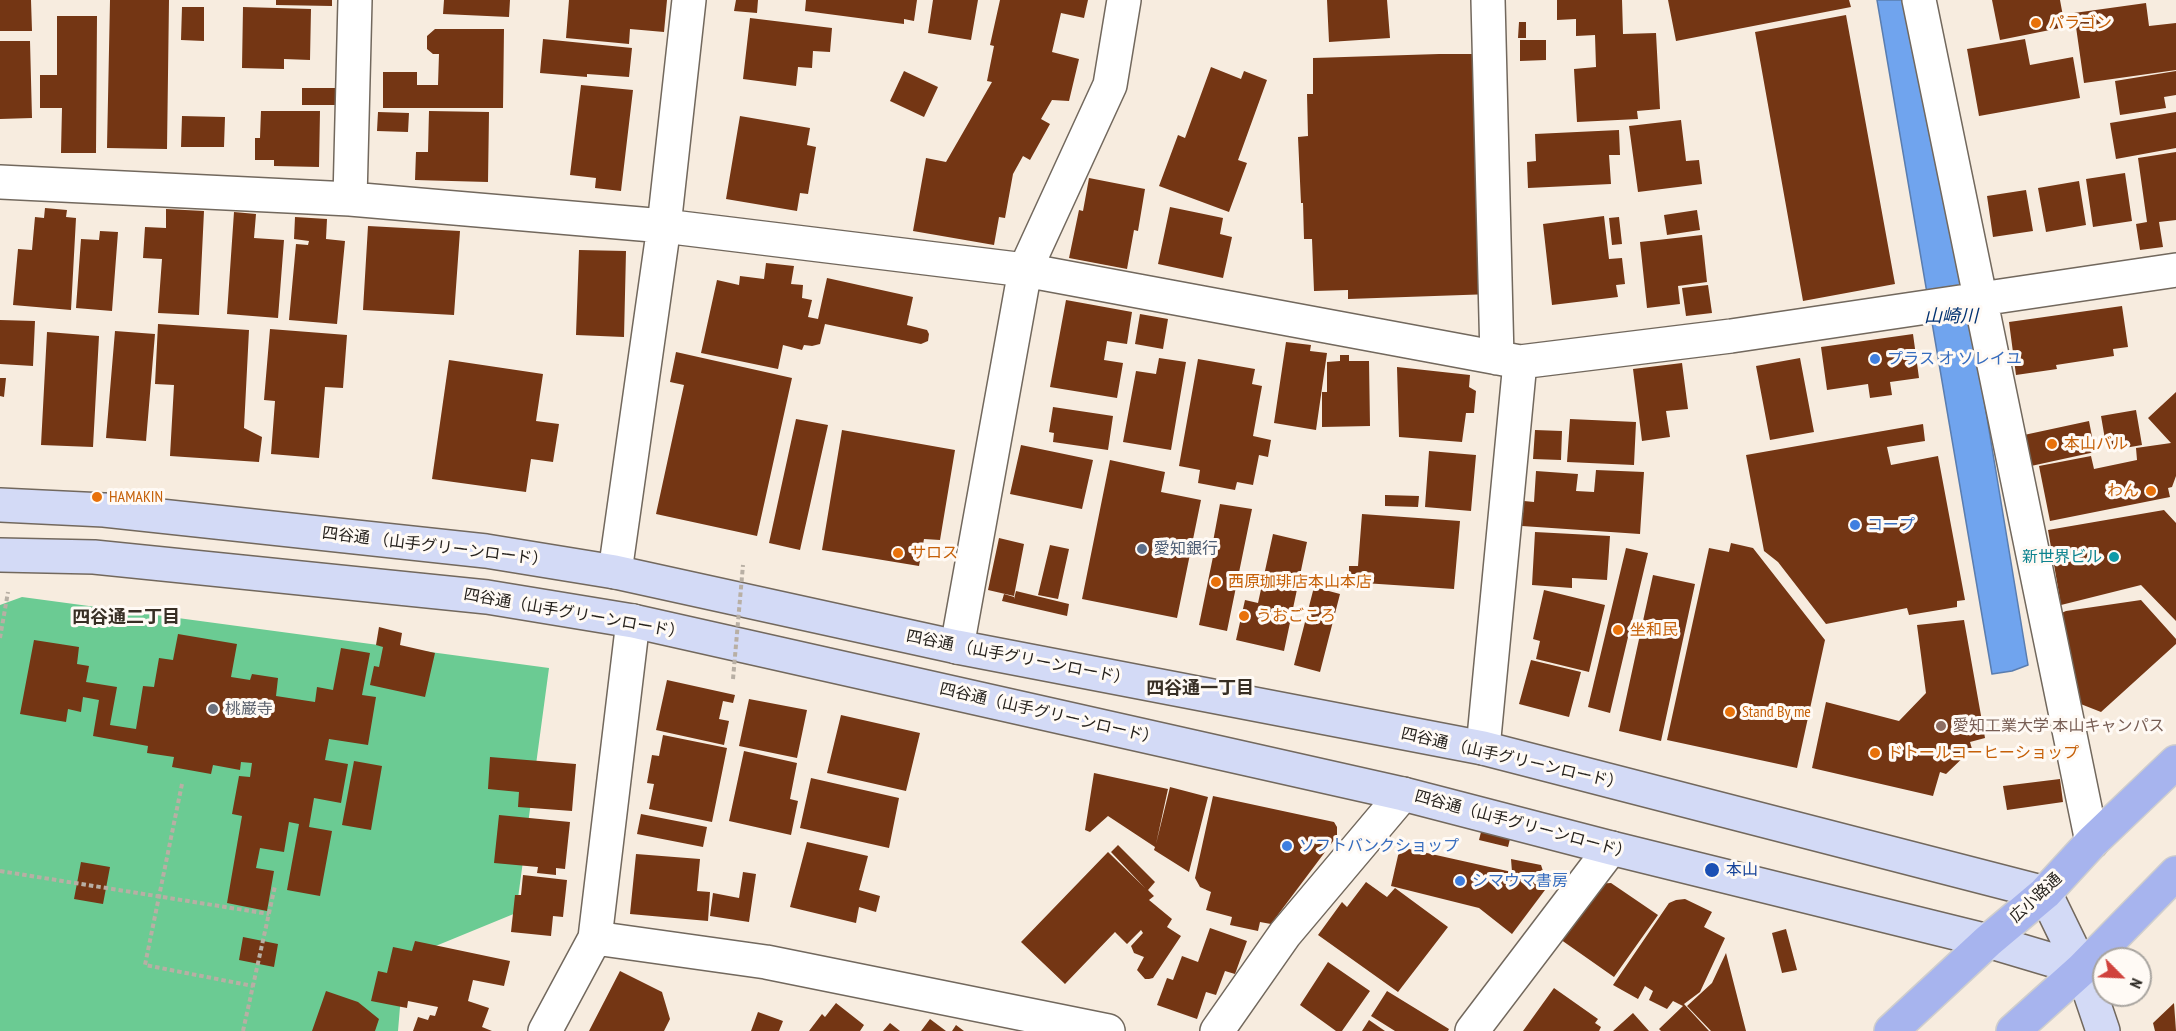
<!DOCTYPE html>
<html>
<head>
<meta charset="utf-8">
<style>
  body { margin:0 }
  #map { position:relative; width:2176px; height:1031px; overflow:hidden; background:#f7ecdf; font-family:"PT Sans Narrow",sans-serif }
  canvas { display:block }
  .north { position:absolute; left:2092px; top:947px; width:60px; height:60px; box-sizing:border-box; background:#fffaf5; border:2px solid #a8a49f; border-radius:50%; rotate:114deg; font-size:16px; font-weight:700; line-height:24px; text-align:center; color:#26221d }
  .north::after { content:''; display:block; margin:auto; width:21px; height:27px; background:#d0423c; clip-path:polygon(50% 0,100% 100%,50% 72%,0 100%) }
</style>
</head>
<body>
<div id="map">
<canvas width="2176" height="1031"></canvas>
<div class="north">N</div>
</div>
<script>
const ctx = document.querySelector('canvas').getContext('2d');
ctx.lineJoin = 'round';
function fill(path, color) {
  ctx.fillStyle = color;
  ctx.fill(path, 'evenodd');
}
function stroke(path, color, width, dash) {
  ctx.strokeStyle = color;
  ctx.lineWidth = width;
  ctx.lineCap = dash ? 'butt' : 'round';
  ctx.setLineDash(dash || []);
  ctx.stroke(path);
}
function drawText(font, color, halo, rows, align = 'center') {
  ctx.font = font + ' "PT Sans Narrow","Noto Sans JP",sans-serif';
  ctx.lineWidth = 6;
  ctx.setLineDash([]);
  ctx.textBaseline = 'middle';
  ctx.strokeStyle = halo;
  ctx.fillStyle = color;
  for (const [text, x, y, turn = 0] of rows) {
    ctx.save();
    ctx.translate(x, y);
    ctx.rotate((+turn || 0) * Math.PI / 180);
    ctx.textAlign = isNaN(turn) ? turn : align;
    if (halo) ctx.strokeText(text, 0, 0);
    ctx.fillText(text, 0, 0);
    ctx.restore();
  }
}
fill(new Path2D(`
  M22,597l527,71 -33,245 -112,46 -6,72h-398v-426z`), '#6bcb93');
const water = new Path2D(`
  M1877,0h28l65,315 58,350 -16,6 -20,3z`);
fill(water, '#70a4ee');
stroke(water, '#5a7daf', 1.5);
fill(new Path2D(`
  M0,0h31l1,31h-32z
  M110,0h59l-2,149 -60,-1z
  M276,0h56v6l-56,-1z
  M444,0h66l-1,17 -66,-3z
  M569,0h98l-3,32 -34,-3 -1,15 -63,-6z
  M736,0h22l-1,13 -23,-2z
  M806,0h111l-3,21 -10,-2v5l-99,-13z
  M933,0h45l-7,40 -43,-7z
  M1000,0h88l-4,18 -23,-5 -9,39 27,7 -10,42 -17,-1 -11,19 9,5 -20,36 -7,-4 -10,18 -8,44 -6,-1 -5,28 -81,-14 13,-73 20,4 46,-80 -5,-1 7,-35 -4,-1z
  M1327,0h60l3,38 -61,4z
  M1557,0h65l1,34 33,-1 4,76 -23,2 1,8 -61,3 -3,-53 22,-2 -1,-32 -19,1v-17l-19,1z
  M1668,0h181l2,7 -175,34z
  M1992,0h68l5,27 -65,13z
  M2146,3l3,23 27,-3v47l-92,13 -10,-70z
  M182,7h22v34l-23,-1z
  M243,7l68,2 -1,51 -26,-1v10l-42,-1z
  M1846,15l49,269 -92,17 -48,-269z
  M57,16h40l-1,137h-35l1,-45h-22v-33h17z
  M750,18l82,10 -2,24 -17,-1 -1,17 -14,-1 -2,19 -53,-7z
  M1519,22h7v16h-8z
  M435,29h69l-1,79h-120v-36h34v13h21l1,-31h-6l-6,-5v-13z
  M543,39l89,9 -3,29 -42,-3v3l-47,-4z
  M2025,39l5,26 43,-8 7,41 -101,18 -12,-67z
  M1520,40h26v20l-26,1z
  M0,41h30l2,77 -32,1z
  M1439,54h45l8,240 -144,5v-9l-34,1 -2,-52h-8l-1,-36h-2l-3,-66 10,-1 -1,-42h6v-36z
  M1211,67l30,12 3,-8 23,9 -29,80 9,3 -18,49 -70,-26 19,-51 7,3z
  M904,71l34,16 -14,30 -34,-16z
  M2176,71v24l-12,2 2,11 -46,7 -5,-34z
  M581,85l52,5 -12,101 -26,-3 1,-10 -26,-3z
  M302,88h33v17h-33z
  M261,111h59l-1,56 -45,-1v-6h-19v-22h5z
  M429,111l60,1 -1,70 -73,-2 1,-28h12z
  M378,112l31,1 -1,19 -31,-1z
  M2176,112v36l-60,11 -6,-36z
  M182,116l43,1 -1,30h-43z
  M740,116l70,12 -3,17 9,2 -8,47 -8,-1 -3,18 -71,-12z
  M1681,120l5,41 13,-1 3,24 -64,8 -9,-66z
  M1619,130l1,25h-11l2,29 -83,4 -1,-26 9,-1 -1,-27z
  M2176,152v68l-17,2 4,25 -23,3 -4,-26 11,-2 -9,-64z
  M2125,173l7,48 -39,6 -7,-48z
  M1089,178l56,11 -7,42 -4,-1 -7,39 -58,-11 10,-48 4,1z
  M2079,181l7,44 -40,7 -8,-44z
  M2026,190l7,41 -40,6 -6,-41z
  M1170,207l53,11 -3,16 12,3 -9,41 -65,-14z
  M45,208l22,2 -1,7 10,1 -5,92 -58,-5 5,-56 14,1 3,-33 9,1z
  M166,209l38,2 -5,104 -41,-2 4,-54 -19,-1 2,-31 21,1z
  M1697,210l3,20 -33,5 -3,-20z
  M234,212l22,2 -2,24 30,2 -6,78 -51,-4z
  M1604,216l5,43 13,-1 3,26 -9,1 2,12 -66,8 -9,-81z
  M295,217l32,2 -1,20 19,2 -8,83 -48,-4 7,-76 12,1 1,-4 -15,-2z
  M1619,217l3,27 -10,1 -3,-27z
  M368,226l92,5 -6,84 -91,-5z
  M100,231l18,1 -6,79 -36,-3 5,-69 18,1z
  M1702,235l5,47 -29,4 2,18 -33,4 -7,-66z
  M579,250l47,1 -2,86 -48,-2z
  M766,263l28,3 -3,18 12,1 -1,13 10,2 -4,17 10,2 9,-41 86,19 -6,28 20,5 2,4 -1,7 -7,3 -96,-20 -5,20 -8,2 -8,-1 -2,5 -19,-5 -5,24 -77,-16 16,-73 22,5 1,-9 24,3z
  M1708,285l4,28 -26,3 -4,-28z
  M1066,300l66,12 -5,32 -20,-3 -3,19 19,3 -6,35 -67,-11z
  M2122,306l6,41 -15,2 1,7 -58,9 1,4 -41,6 -7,-53z
  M1140,314l28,5 -5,30 -28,-5z
  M0,320l35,1 -2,45 -33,-2z
  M158,324l91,6 -5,98 18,9 -3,25 -89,-6 4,-71 -19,-1z
  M270,329l77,6 -4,53 -18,-1 -6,71 -48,-4 4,-53 -11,-1z
  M115,331l40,3 -9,107 -40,-3z
  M47,332l52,4 -6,111 -52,-2z
  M1913,334l6,44 -29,4 2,13 -22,3 -2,-14 -41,6 -6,-43z
  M1286,342l25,3 -1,6 17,2 -11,77 -42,-7z
  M676,352l116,26 -35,158 -101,-22 28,-129 -14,-3z
  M1340,355h9v6h20l1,65 -48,1v-35h5v-30l13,-1z
  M1159,358l27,4 -15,88 -48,-8 13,-71 20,3z
  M1800,358l14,74 -44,8 -14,-74z
  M1198,359l57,10 -3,15 10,2 -9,50 18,4 -3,17 -9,-2 -6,30 -16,-3 -2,8 -37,-7 2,-13 -21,-4z
  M449,360l94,14 -7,47 23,3 -6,38 -22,-3 -5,33 -94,-13z
  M1682,363l6,46 -22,2 4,26 -28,4 -9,-72z
  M1397,367l73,8 -1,12 7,4 -2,22h-8l-4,29 -63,-5z
  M0,378h6l-2,19 -4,-1z
  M2176,392v84l-4,11 -4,1 2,9 -120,24 -11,-55 52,-10 3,13 43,-9 -1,-12 35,-5 -23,-25z
  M1053,407l60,9 -5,34 -55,-8 1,-9 -5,-1z
  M2136,410l6,35 -35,6 -6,-35z
  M796,419l32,6 -28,125 -31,-7z
  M1570,419l66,3 -2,43 -67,-3z
  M2089,421l6,31 -64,14 -7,-31z
  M1923,424l2,17 -38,6 4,18 47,-9 27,144 -8,1v6l-48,8 -2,-7 -81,16 -48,-62 -14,-11 -18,-96z
  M842,430l113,20 -15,90 -16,-1 -5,27 -97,-16z
  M1535,430l27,1 -1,29 -28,-1z
  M1021,445l72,15 -11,49 -72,-15z
  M1429,451l47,4 -5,56 -46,-4z
  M1110,460l55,12 -4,20 40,8 -24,118 -95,-19z
  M1596,470l48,2 -4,62 -118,-8 2,-25 10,1 2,-31 42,3 -2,17 18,1z
  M1385,495l34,1 -1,11 -33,-1z
  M1220,504l32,5 -25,122 -28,-6 16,-78h-3z
  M2164,510l12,13v98l-35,-36 -80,20 -13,-75z
  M1362,514l98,7 -6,68 -105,-7v-16h9z
  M1535,532l75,4 -3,44 -35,-2v10l-40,-3z
  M1273,534l34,8 -23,109 -48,-11 9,-40 13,3z
  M999,538l25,6 -10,52 -26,-6z
  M1731,543l22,5 72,92 -28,128 -130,-28 42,-192 20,4z
  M1050,545l19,4 -11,50 -20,-4z
  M1626,548l22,5 -38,160 -22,-6z
  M1653,575l42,9 -34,157 -42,-10z
  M1314,587l26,7 -20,78 -26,-7z
  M1544,590l61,15 -16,67 -53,-13 4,-18 -7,-2z
  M1016,591l53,13 -2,12 -65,-15 2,-7 10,3v2z
  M2141,600l35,39v5l-75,68 -28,-11 -16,-86 9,-4z
  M1964,620l21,118 -15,4 2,7 -26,25 -6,-2 -7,24 -121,-28 14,-66 73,19 27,-28 -9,-68z
  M379,627l23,6 -2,12 35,8 -10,44 -55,-12 4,-19 5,1 4,-20 -7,-2z
  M178,634l59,10 -6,33 19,3 2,-6 26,4 -2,18 39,6 2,-15 16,3 8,-42 29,5 -8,42 14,2 -8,48 -39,-6 -4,21 23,4 -7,39 -27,-5 -5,29 23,4 -12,65 -33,-6 12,-66 -10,-2 -5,30 -24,-4 -4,20 18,3 -7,40 -40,-8 15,-87 -10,-2 7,-38 11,1 2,-14 -11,-1 -1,8 -27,-5 -2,9 -39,-7 2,-10 -27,-4 1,-7 -55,-10 6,-36 -16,-3 -2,15 -13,-3 -2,13 -46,-8 14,-74 45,7 -2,17 12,2 -3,16 31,5 -7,38 26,4 7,-43 11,1 5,-29 14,2zM252,699l15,3 -2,14 -15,-2z
  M1531,660l50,12 -12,45 -50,-13z
  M667,680l68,15 -2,8 -10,-2 -4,18 10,2 -5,24 -68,-15z
  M749,699l58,11 -10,48 -58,-12z
  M841,715l79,18 -14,58 -79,-18z
  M663,735l64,13 -15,74 -63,-13 5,-25 -7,-1 5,-28 7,1z
  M744,751l53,12 -7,36 8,2 -7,34 -62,-14z
  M490,757l86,7 -4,47 -54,-4 1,-15 -31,-3z
  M354,761l28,5 -11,64 -29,-5z
  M1094,773l74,16 -12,55 14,-57 38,10 -19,75 -35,-22 1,-3 -47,-31 -18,16 -5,-2z
  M811,778l88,20 -10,50 -89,-20z
  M2060,779l3,23 -56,8 -4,-24z
  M1213,796l121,26 3,5v9l-66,88 -11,-2 -2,9 -28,-6 2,-8 -26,-7 5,-18 -11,-5 -5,-9z
  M641,814l66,13 -4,20 -66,-13z
  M499,815l71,7 -5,47 -9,-1v7l-19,-2 1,-6 -44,-4z
  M1482,828l29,7 -3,12 -29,-7z
  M807,842l61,14 -9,34 21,6 -4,16 -17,-5 -3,16 -66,-16z
  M1118,845l37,37 -7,8 6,6 -5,4 23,19 -5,8 14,9 -28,42 -4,1h-4l-8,-9 7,-13 -10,-4 -3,-7 12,-13 -2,-3 -14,14 -12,-12 -50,52 -44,-42 87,-90 37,36 -34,-36z
  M1400,847l112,25 -1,-13 30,6 7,21 -36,48 -33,-26 -88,-22z
  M636,854l64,5 -3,32 13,1 -2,29 -78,-7z
  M81,862l29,5 -7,37 -29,-5z
  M743,872l13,2 -7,48 -39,-6 3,-23 26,5z
  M523,875l44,5 -4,37 -10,-1 -2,20 -40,-4 4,-37h6z
  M1366,882l21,15 8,-9 53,39 -50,65 -80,-57 24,-33 5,5z
  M1611,883l47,32 -44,62 -57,-40 38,-53z
  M1685,899l27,13 -8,15 21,11 -25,54 -16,12 25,27h-48l-2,-2 24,-23 -10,-5 -6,8 -18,-9 4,-9 -8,-5 -7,13 -25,-14 56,-82 7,-3z
  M1210,928l37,13 -12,33 -10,-3 -9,24 -10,-3 -9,27 -40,-14 10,-27 6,2 9,-24 16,6z
  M1786,929l11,41 -15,3 -10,-40z
  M243,937l35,7 -4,23 -35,-7z
  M415,941l95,20 -6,25 -31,-6 -5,21 21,7 -7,19 10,4h-79l5,-14 10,3 2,-5 5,1 3,-9 -30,-6 -1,7 -36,-7 7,-30 9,2 6,-26 19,4z
  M1726,953l20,78h-35l-24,-25 25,-23z
  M1328,962l42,29 -28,40h-6l-36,-26z
  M620,971l42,21 8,27 -6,12h-75z
  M1554,988l44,31 -3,4 6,4 -2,4h-76z
  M326,991l32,11 21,17 -4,12h-63z
  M1387,991l62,38 -1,2h-53l-24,-15z
  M836,1003l28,22 -4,6h-51l13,-17 3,3z
  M2174,1003l2,28h-21l-2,-8z
  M758,1012l25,9 -4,10h-28z
  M1633,1013l16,18h-36z
  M930,1019l16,12h-25z
  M1369,1020l16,11h-23z
  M890,1023l10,8h-17z
  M956,1025l8,6h-12z`), '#743614');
const street = new Path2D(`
  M689,0l-25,226 361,44 495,92 211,-26 445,-66
  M1488,0l9,358
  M1919,0l173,842
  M0,182l350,17 314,27 -49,346
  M350,199l5,-199
  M957,647l68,-377 85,-185 14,-85
  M1483,748l37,-386
  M595,938l171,24 342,69
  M545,1031l50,-93 38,-317
  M1217,1031l68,-97 118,-140
  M1472,1031l139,-183`);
const secondary = new Path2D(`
  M0,505l104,5 382,41 129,21 342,75 526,101 562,145 37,76 21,62
  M0,555l94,2 393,40 146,24 770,173 208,54 377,93 94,28`);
const primary = new Path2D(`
  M1891,1031l97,-90 57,-48 47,-51 84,-80
  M2013,1031l69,-62 94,-96`);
stroke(street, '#72685d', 36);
stroke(secondary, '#72685d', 36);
stroke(primary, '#cfcecd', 36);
stroke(new Path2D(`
  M0,638l8,-46
  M182,784l-37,181 108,21
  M0,871l269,43
  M243,1031l32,-145`), '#b8afa4', 4, [4.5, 3]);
stroke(street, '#fff', 33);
stroke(secondary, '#d3daf6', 33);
stroke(primary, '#a7b4ee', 33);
stroke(new Path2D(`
  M733,679l10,-114`), '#b8afa4', 4, [4.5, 3]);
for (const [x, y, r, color] of [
  [2036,23,6,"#e8710a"],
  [1875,359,6,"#3f7fe0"],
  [2052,444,6,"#e8710a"],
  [2151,491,6,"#e8710a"],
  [97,497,6,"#e8710a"],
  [1855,525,6,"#3f7fe0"],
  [1142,549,6,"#5c6f8a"],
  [898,553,6,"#e8710a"],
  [2114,557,6,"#0f9aa8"],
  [1216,582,6,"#e8710a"],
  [1244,616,6,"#e8710a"],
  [1618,630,6,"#e8710a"],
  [213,709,6,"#6b7280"],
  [1730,712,6,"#e8710a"],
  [1941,726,6,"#8d6e63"],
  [1875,753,6,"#e8710a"],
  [1287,846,6,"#3f7fe0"],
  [1712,870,8,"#1a4fb4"],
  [1460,881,6,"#3f7fe0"]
]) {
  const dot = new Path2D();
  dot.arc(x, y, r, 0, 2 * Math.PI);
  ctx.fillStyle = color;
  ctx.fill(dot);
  stroke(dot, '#fffaf5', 2);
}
drawText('16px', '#c56008', '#fffaf5', [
  ["パラゴン",2048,23],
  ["本山バル",2064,444],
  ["わん",2139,491,"right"],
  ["HAMAKIN",109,497],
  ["サロス",910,553],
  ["西原珈琲店本山本店",1228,582],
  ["うおごころ",1256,616],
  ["坐和民",1630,630],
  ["Stand By me",1742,712],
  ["ドトールコーヒーショップ",1887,753]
], 'left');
drawText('16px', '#366cbe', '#fffaf5', [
  ["プラス オ ソレイユ",1887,359],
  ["コープ",1867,525],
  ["ソフトバンクショップ",1299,846],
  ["シマウマ書房",1472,881]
], 'left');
drawText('16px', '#26221d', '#fffaf5', [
  ["四谷通 （山手グリーンロード）",435,547,7],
  ["四谷通（山手グリーンロード）",574,614,10],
  ["四谷通 （山手グリーンロード）",1018,658,11],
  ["四谷通（山手グリーンロード）",1049,714,13],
  ["四谷通 （山手グリーンロード）",1512,759,13],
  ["四谷通（山手グリーンロード）",1523,825,15],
  ["広小路通",2036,898,-43]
]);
drawText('16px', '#4e5e75', '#fffaf5', [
  ["愛知銀行",1154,549]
], 'left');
drawText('16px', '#0d838f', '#fffaf5', [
  ["新世界ビル",2102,557]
], 'right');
drawText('16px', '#5b616d', '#fffaf5', [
  ["桃巌寺",225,709]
], 'left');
drawText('16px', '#785e54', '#fffaf5', [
  ["愛知工業大学 本山キャンパス",1953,726]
], 'left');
drawText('16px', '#164399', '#fffaf5', [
  ["本山",1726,870]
], 'left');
drawText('italic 18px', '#003171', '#fffaf5', [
  ["山崎川",1951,317]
]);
drawText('bold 18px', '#372e24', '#fffaf5', [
  ["四谷通二丁目",126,618],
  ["四谷通一丁目",1200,689]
]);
</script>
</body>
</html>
